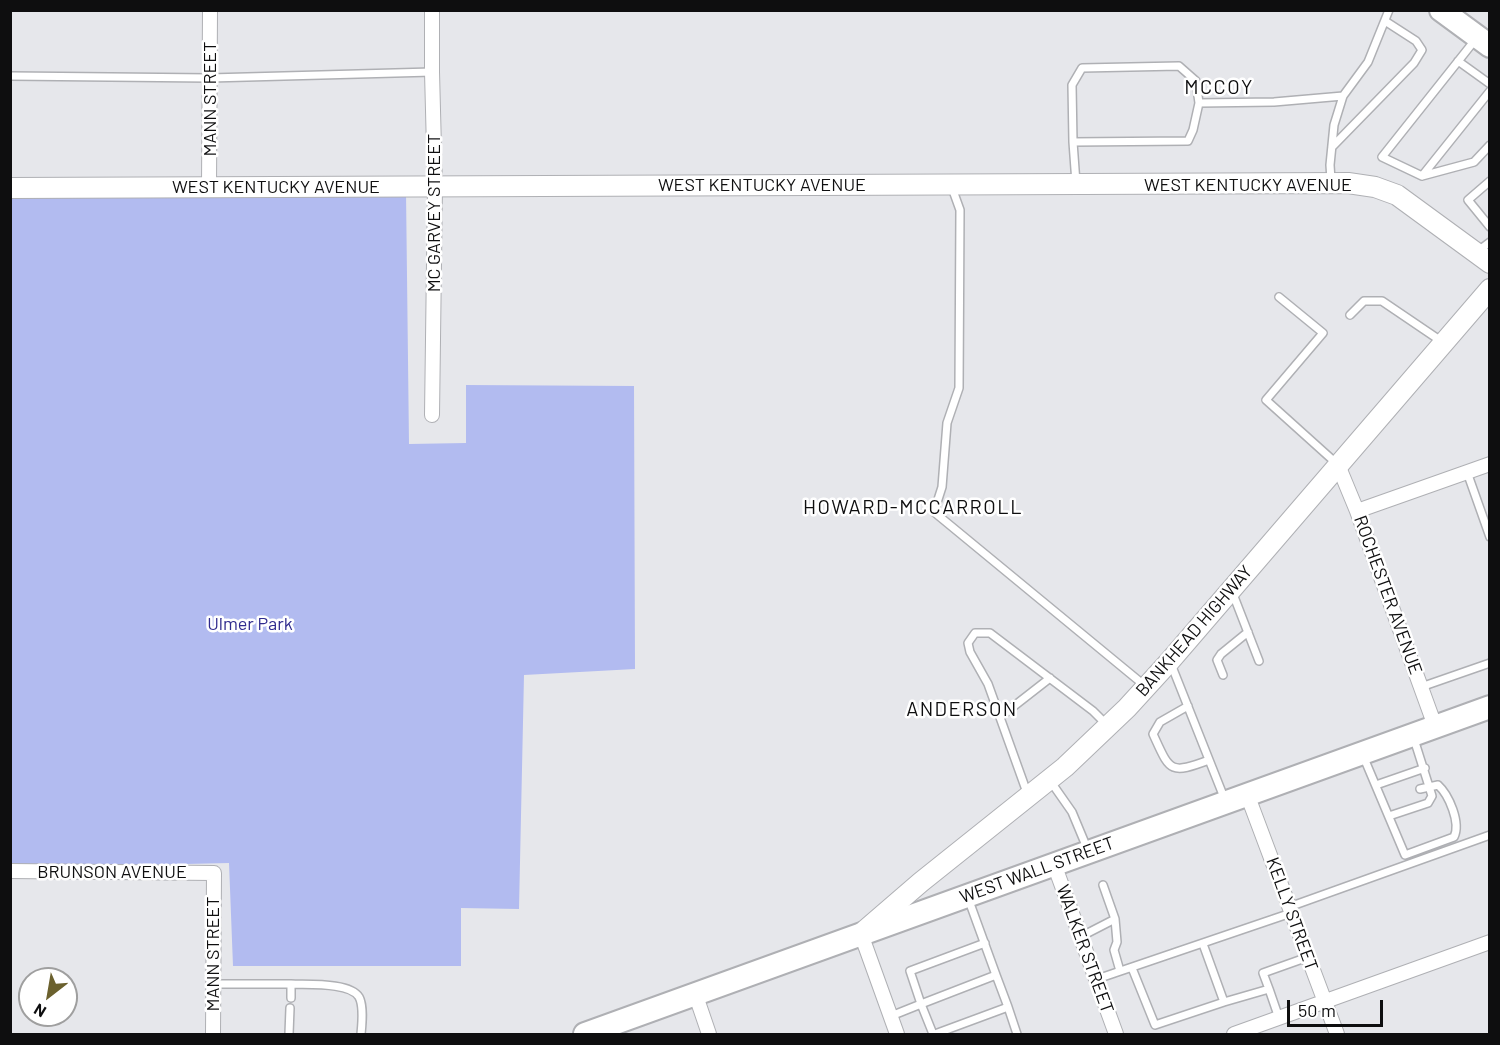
<!DOCTYPE html>
<html>
<head>
<meta charset="utf-8">
<style>
  body { margin:0 }
  #map { position:relative; width:1500px; height:1045px; overflow:hidden; background:#e6e7eb; font-family:Barlow,sans-serif }
  canvas { display:block }
  .frame { position:absolute; inset:0; border:12px solid #0e0e0f; pointer-events:none }
  .north { position:absolute; left:18px; top:967px; width:60px; height:60px; box-sizing:border-box; background:#fff; border:2px solid #9f9f9f; border-radius:50%; rotate:211deg; font-size:16px; font-weight:700; line-height:24px; text-align:center; color:#0e0e0f }
  .north::after { content:''; display:block; margin:auto; width:21px; height:27px; background:#6b612e; clip-path:polygon(50% 0,100% 100%,50% 72%,0 100%) }
  .scale { position:absolute; left:1287px; top:1000px; width:96px; height:27px; box-sizing:border-box; border:3px solid #0e0e0f; border-top:0; padding-left:8px; font-size:18px; line-height:21px; white-space:nowrap; color:#0e0e0f; -webkit-text-stroke:4px #fff; paint-order:stroke }
</style>
</head>
<body>
<div id="map">
<canvas width="1500" height="1045"></canvas>
<div class="frame"></div>
<div class="north">N</div>
<div class="scale">50 m</div>
</div>
<script>
const ctx = document.querySelector('canvas').getContext('2d');
ctx.lineJoin = 'round';
function fill(path, color) {
  ctx.fillStyle = color;
  ctx.fill(path, 'evenodd');
}
function stroke(path, color, width, dash) {
  ctx.strokeStyle = color;
  ctx.lineWidth = width;
  ctx.lineCap = dash ? 'butt' : 'round';
  ctx.setLineDash(dash || []);
  ctx.stroke(path);
}
function drawText(font, color, halo, rows, align = 'center') {
  ctx.font = font + ' Barlow,sans-serif';
  ctx.lineWidth = 5;
  ctx.setLineDash([]);
  ctx.textBaseline = 'middle';
  ctx.strokeStyle = halo;
  ctx.fillStyle = color;
  for (const [text, x, y, turn = 0] of rows) {
    ctx.save();
    ctx.translate(x, y);
    ctx.rotate((+turn || 0) * Math.PI / 180);
    ctx.textAlign = isNaN(turn) ? turn : align;
    if (halo) ctx.strokeText(text, 0, 0);
    ctx.fillText(text, 0, 0);
    ctx.restore();
  }
}
fill(new Path2D(`
  M406,192l3,252 57,-1v-58l168,1 1,283 -111,6 -5,234 -58,-1v58h-228l-4,-103 -218,5v-675z`), '#b2bbf0');
const lane = new Path2D(`
  M1475,40l-93,117 40,19 52,-14 16,-17
  M1458,61l32,23
  M10,76l200,2 222,-6
  M1073,142l-1,-57 10,-17 97,-2 17,15 3,22
  M1332,147l82,-84 8,-13 -6,-9 -31,-20
  M1422,176l68,-85
  M1331,180l-1,-15 4,-40 9,-29 25,-34 21,-52
  M1490,181l-22,19 22,27
  M1076,183l-3,-41 115,-1 5,-11 6,-27 75,-1 69,-6
  M951,185l9,25 -1,178 -12,35 -5,64 -8,25 210,173
  M1478,251l12,-9
  M1279,297l44,36 -57,67 70,63
  M1350,315l14,-14h18l59,40
  M1467,472l23,65
  M1233,594l26,67
  M1170,666l3,3 52,131
  M1223,675l-6,-15 4,-6 27,-22
  M1421,687l69,-24
  M1188,706l-28,16 -7,12c17,37 16,41 56,26
  M1000,717l50,-39
  M1364,758l41,97 49,-18c7,-14 -5,-42 -16,-52l-18,4
  M1051,782l21,30 15,36
  M1376,785l49,-17
  M1031,792l-6,-5 -37,-103 -18,-32 -2,-9 7,-10h15l103,78 15,15
  M1389,816l39,-13 4,-7 -18,-57
  M968,898l28,77 -75,29 -11,-33 75,-28
  M1289,907l201,-72
  M1115,919l2,23 -3,8 6,21
  M1080,937l35,-18 -12,-34
  M1203,944l21,58 45,-13 10,29
  M1132,968l23,57 69,-23
  M1097,979l194,-66
  M213,984h78v14
  M291,984c16,1 59,-2 68,13 5,9 3,27 2,37
  M1269,989l-6,-16 45,-16
  M1008,1007l9,27
  M891,1016l30,-12 12,30
  M289,1034l1,-26
  M935,1034l73,-27 -12,-32`);
const street = new Path2D(`
  M432,10v62l3,115 -3,228
  M209,187l1,-177
  M1338,465l19,46 78,215
  M1357,511l133,-47
  M1247,794l90,240
  M1054,864l62,170
  M10,871l204,2 -1,161
  M861,934l36,100
  M695,993l14,41
  M1234,1034l256,-92`);
const secondary = new Path2D(`
  M10,188l1338,-5 27,4 22,8 93,68
  M863,932l58,-50 144,-115 62,-59 42,-46 321,-373`);
const primary = new Path2D(`
  M1441,10l49,36
  M585,1034l905,-327`);
stroke(lane, '#afb0b4', 10);
stroke(street, '#afb0b4', 16);
stroke(secondary, '#afb0b4', 22);
stroke(primary, '#afb0b4', 26);
stroke(lane, '#fff', 7);
stroke(street, '#fff', 14);
stroke(secondary, '#fff', 20);
stroke(primary, '#fff', 22);
drawText('18px', '#0e0e0f', '#fff', [
  ["MANN STREET",210,99,-90],
  ["WEST KENTUCKY AVENUE",762,185],
  ["WEST KENTUCKY AVENUE",1248,185],
  ["WEST KENTUCKY AVENUE",276,187],
  ["MC GARVEY STREET",434,213,-90],
  ["ROCHESTER AVENUE",1388,595,70],
  ["BANKHEAD HIGHWAY",1194,631,-49],
  ["WEST WALL STREET",1037,870,-20],
  ["BRUNSON AVENUE",112,872],
  ["KELLY STREET",1292,914,70],
  ["WALKER STREET",1085,949,70],
  ["MANN STREET",213,954,-90]
]);
drawText('18px', '#302b8e', '#fff', [
  ["Ulmer Park",250,624]
]);
ctx.letterSpacing = '1.5px';
drawText('20px', '#0e0e0f', '#fff', [
  ["MCCOY",1219,87],
  ["HOWARD-MCCARROLL",913,507],
  ["ANDERSON",962,709]
]);
ctx.letterSpacing = '0px';
</script>
</body>
</html>
